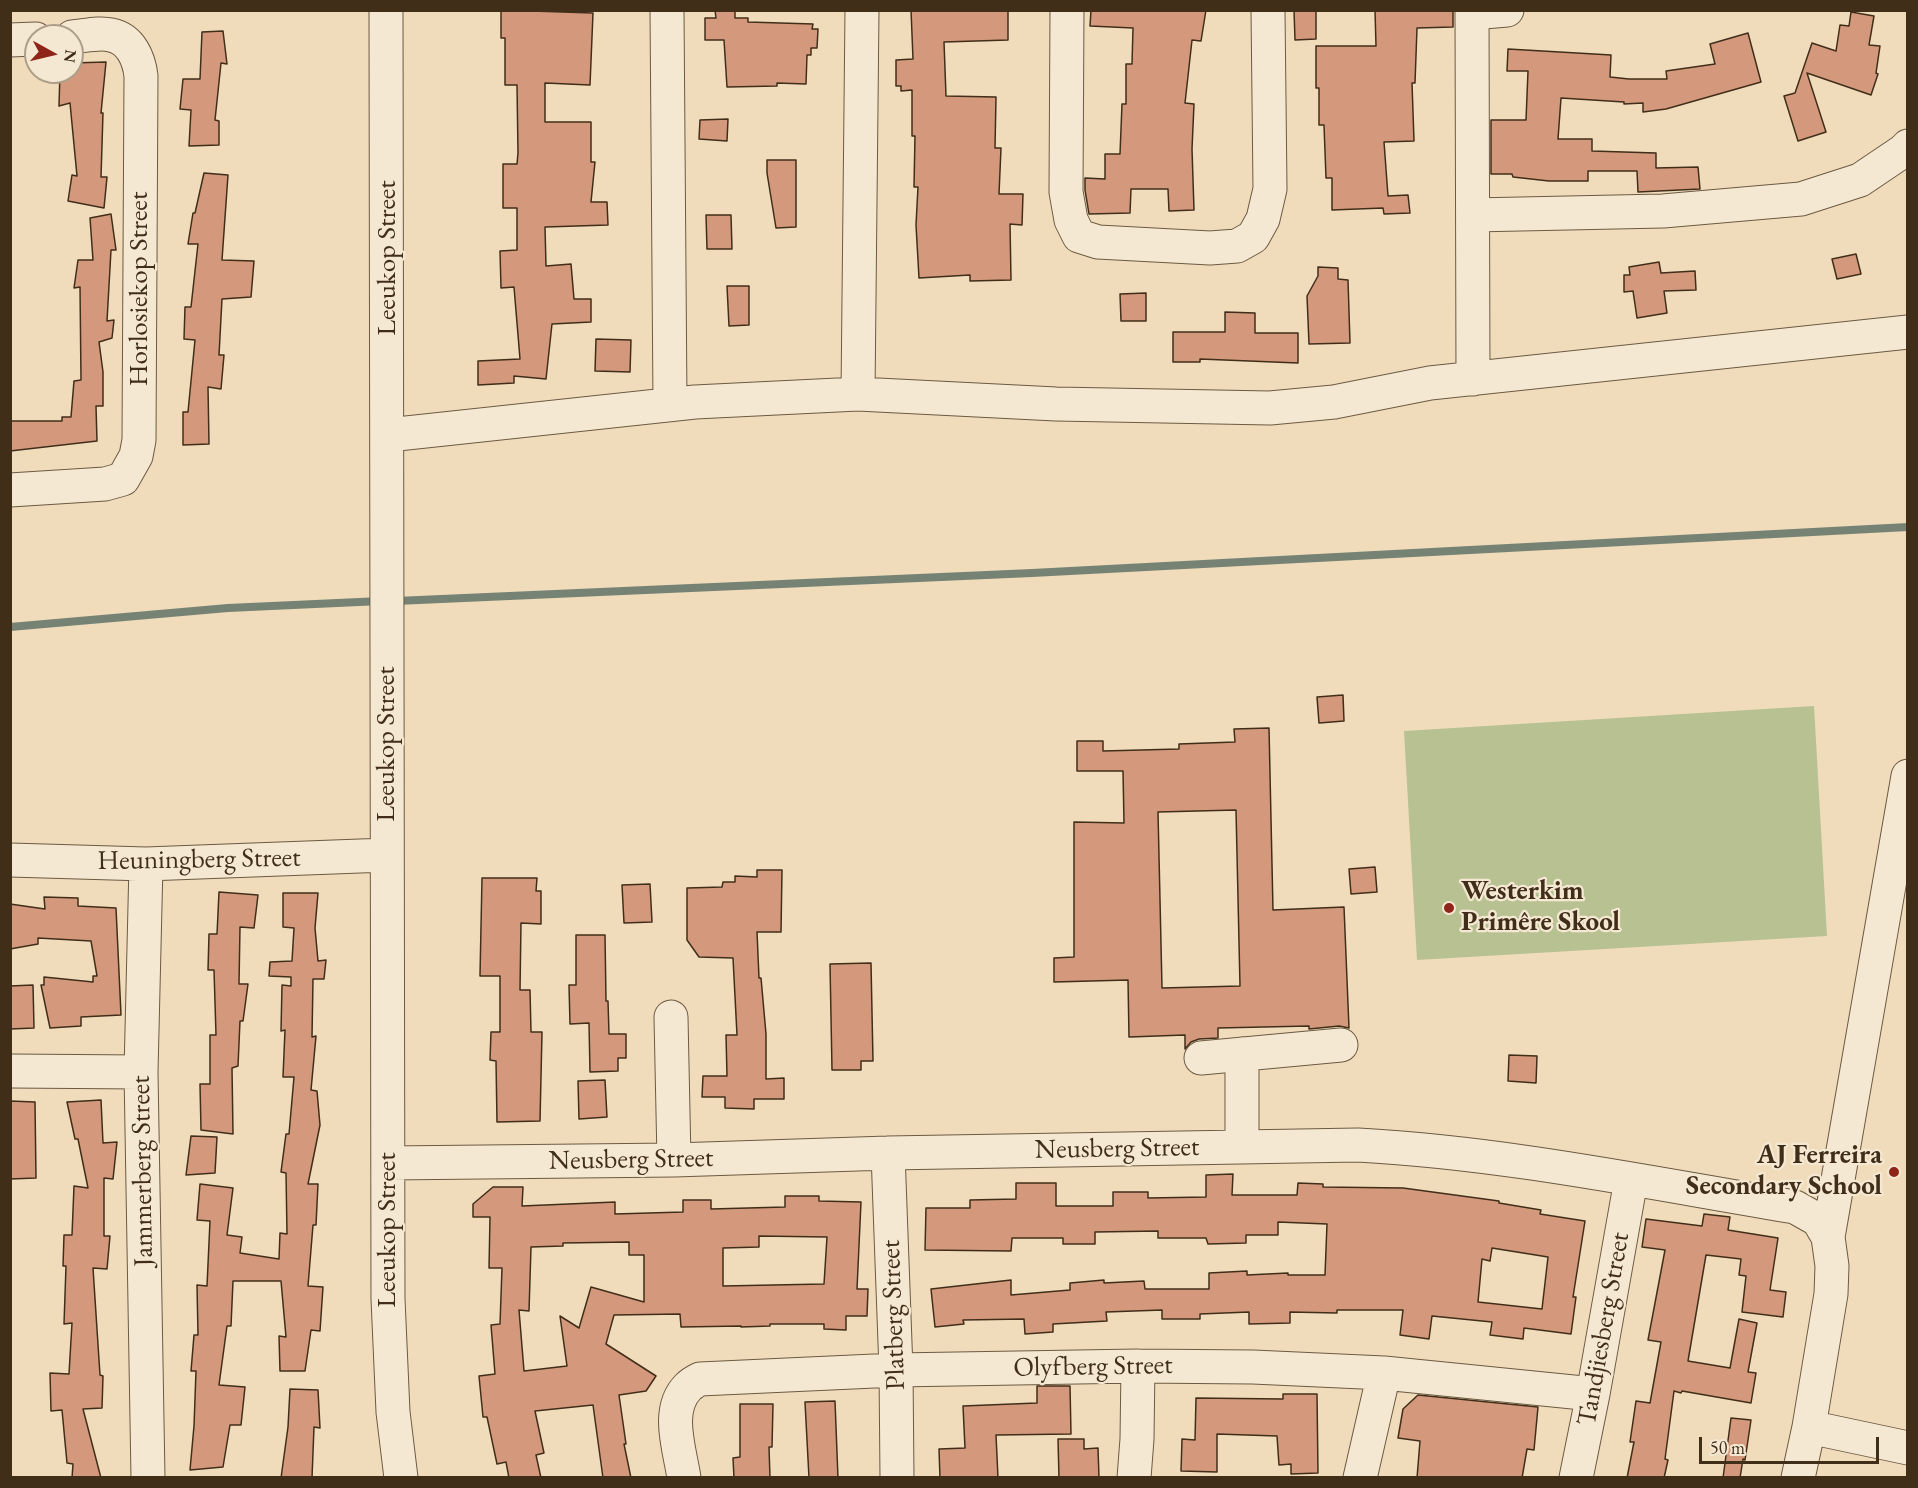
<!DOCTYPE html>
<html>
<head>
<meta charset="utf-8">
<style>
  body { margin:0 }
  #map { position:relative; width:1918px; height:1488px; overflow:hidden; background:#f0dcbb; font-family:"EB Garamond",serif }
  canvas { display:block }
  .frame { position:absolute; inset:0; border:12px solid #402e19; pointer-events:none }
  .north { position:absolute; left:24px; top:24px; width:60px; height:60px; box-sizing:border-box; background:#f5e8d3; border:2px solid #ad9e89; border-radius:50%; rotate:98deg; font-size:16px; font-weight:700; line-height:24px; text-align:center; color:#402e19 }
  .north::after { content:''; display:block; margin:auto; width:21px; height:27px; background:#8f2418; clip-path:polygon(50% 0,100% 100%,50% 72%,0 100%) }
  .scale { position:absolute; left:1699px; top:1437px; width:180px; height:27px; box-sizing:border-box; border:3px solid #402e19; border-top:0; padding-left:8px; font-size:18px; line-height:21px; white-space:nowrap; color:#402e19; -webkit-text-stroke:4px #f5e8d3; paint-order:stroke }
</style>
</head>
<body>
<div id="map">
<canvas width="1918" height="1488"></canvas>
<div class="frame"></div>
<div class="north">N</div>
<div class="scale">50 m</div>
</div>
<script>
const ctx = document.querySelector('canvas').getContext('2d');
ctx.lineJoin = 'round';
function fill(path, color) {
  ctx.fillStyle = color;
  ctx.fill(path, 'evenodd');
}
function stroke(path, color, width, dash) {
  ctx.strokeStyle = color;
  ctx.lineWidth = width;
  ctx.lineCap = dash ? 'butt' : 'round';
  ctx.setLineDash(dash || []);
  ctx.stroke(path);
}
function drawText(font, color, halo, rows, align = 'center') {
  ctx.font = font + ' "EB Garamond",serif';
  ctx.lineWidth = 4.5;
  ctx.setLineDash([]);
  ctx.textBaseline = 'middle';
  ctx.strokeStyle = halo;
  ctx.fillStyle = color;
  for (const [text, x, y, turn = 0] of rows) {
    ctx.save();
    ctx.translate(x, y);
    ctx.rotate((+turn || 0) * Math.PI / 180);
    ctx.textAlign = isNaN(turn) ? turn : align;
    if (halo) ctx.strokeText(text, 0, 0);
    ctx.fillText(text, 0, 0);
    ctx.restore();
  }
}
fill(new Path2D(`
  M1814,706l13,230 -410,24 -13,-229z`), '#b7c192');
stroke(new Path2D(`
  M396,601l636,-28 876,-46
  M10,627l218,-19 153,-7`), '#768374', 8);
const building = new Path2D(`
  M501,10l92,3 -3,72 -45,-2v39h46v40h4l-4,40h16l1,23 -63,2 1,39 25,-2 3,35h17v23l-39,2 -6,55 -32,-3v7l-36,2v-24l42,-2 -6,-72 -13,1 -1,-37 17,-1v-42h-14v-44h14l1,-11 -1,-68h-12v-47h-4z
  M715,10h20v8h13v4l65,2 -1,5h6l-1,19h-6v7h-4l-1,29 -29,-1v3l-50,1 -3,-47h-19v-22h11z
  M911,10h97v30l-64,2 2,54 50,1 -1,51h6l-2,46h24l-1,31 -12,-1 1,56 -41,1v-6l-51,3 -3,-53 2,-38h-4l1,-51h-3v-46l-11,1v-5h-5v-26l17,-1z
  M1091,10h115l-5,31 -9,-1 -7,63 9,1 -2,45 2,61 -25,1 -1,-22h-37l-1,24 -41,1 -4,-24v-12l20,1v-25h15l2,-50h4v-40h6l1,-36 -43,-2z
  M1294,10h22v29l-21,1z
  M1375,10h78v17l-36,1 -2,55h-3l2,58 -30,1 4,54 20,-1 2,18 -26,1 -1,-6 -51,2v-32h-6l-2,-53h-5v-37h-3v-42h60z
  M1851,12l23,4 -5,29 11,1 -4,27 2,1 -7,21 -64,-22 19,59 -28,9 -14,-45 11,-3 17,-50 24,8 4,-26 9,1z
  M223,31l4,33 -6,-1 -6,57 4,1v24l-30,1 2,-36 -11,-1 3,-30h17l2,-47z
  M1748,33l13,49 -95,27 -23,3v-9l-19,1v-2l-63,-4 -3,41h34v12l64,2v15l42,-1 2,22 -62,3 -1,-21h-49v10h-39l-36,-4 -1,-3h-21v-54h35l2,-49h-21l1,-22 103,6 -1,22 19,2h38l-1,-8 49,-7 -5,-20z
  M106,62l-5,51h2l-2,64h6l-3,31 -36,-7 4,-26 5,1 -7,-73 -11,3 1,-34h12v-9z
  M728,119l-1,22 -28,-2 1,-19z
  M767,160h29v67l-20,1 -9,-55z
  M204,173l24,2 -6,85 32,1 -3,36 -29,2 -3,56h5l-3,34 -13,-2 1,57 -26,1v-33h5l7,-72 -11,-1 1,-32h6l7,-63h-10l5,-31h2z
  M111,214l5,36h-5l-4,71 7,-1 -2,18 -13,4 4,30v34h-7l1,35 -87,10v-30h52v-4h9l3,-36 7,-1 -1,-93 -6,1 4,-28h15l-3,-42z
  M706,215h25l1,34h-25z
  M1856,254l5,20 -24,5 -5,-20z
  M1659,262l2,11 34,-2 1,19 -32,1 3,22 -30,5 -4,-27 -9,1v-17h6l-1,-8z
  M1318,267l20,1v11l10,1 2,63 -41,1 -2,-48 11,-20z
  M727,286h22v39l-20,1z
  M1146,293v28h-25l-1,-27z
  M1225,312l30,1v20h43v30l-98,-4v3h-27v-30h52z
  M596,339l35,1 -1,32 -35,-1z
  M1343,695l1,26 -25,2 -2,-26z
  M1269,728l4,182 71,-3 5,121 -10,-2 -30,3v-3l-91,2v10l-19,1 -8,3 -6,7v-14l-56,2 -1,-57 -74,2v-24l20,-1v-135l50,1 -1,-52h-46v-30h26v10l76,-2v-5l56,-2 -1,-13zM1236,810l4,176 -78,2 -4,-176z
  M1375,867l2,25 -26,2 -2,-25z
  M757,870h25l-1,62h-24l2,46h2l5,56v45l18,-1v21h-30v10l-29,-1v-11h-23l1,-21h24l-1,-41h11l-4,-77 -34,-1 -12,-17v-52l35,-1 1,-5h12v-6l22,1z
  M482,878h55l-1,13h5v33l-20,-1 -1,67h10l1,42h11l-2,89 -43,1 -1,-61 -6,-1 1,-28h9v-56h-20z
  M650,884l2,38 -28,1 -2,-38z
  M219,892l39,3 -4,33 -14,-1 -1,57h9l-5,37h-3l-2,45 -6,2 1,66 -32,-4 -1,-46h10v-49h6l-2,-65h-6l1,-36h8z
  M283,893h35l-3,35 3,33 8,-1 -2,19h-11l-1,58 4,-1 -5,54 6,1 3,34 -12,59h10l-2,41h-3l-5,61 15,1 -3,44 -9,-1 -6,41h-25l-1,-35 7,1 -5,-56h-48l-2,45h-4l-8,59 26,2 -4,38h-11l-7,42 -33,3 4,-44 2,-55h-5l3,-36h4l-1,-50 10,1 3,-65 -13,-1 3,-36 33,4 -6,47 15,2 -2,16 39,6 1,-26 7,1 -1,-61 -5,-1 5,-38h3l5,-57h-11l2,-47 -4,1 1,-46 9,1v-9l-22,-1 1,-14 22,-1 2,-33 -11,-1z
  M44,897l34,1v8l38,2 5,107 -40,2v9l-31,2 -9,-43h3v-8l49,5v-6h4l-6,-35 -53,-3v6l-28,5v-45l35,5z
  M576,935h29l1,66h2l1,33h17v24h-8v13l-28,1 -1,-49 -19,1 -1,-39h7z
  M871,963l2,98h-12v9h-29l-2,-106z
  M33,985l1,43 -24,1v-43z
  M1509,1055l28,1 -1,27 -28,-2z
  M605,1080l2,37 -28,2 -1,-38z
  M101,1100l2,43 14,-1 -4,37 -9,-1v58h6l-3,33 -14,-1 7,107 3,1 -1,32 -19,1 18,69h-29l1,-14 -6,-1 -5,-53 -11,1 -1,-38 19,1 3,-51 -8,1 2,-58h-3l1,-31h8l2,-49 14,2 -10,-49h-3l-8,-37z
  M10,1101l25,1 1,76 -26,1z
  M191,1136l26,1 -2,36 -29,2z
  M1233,1174l-1,21h65l1,-12 25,1v3l80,1 96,13v2l42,7 -1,4 45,7 -12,76h3l-5,37 -47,-6 -1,11 -33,-4 2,-13 -60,-6 -3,23 -29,-4 3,-25h-66v3l-47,-1v11l-41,1v-12l-49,2v5h-38v-9l-56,2 1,9 -54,3v8l-28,2 -1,-15 -61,1 1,4 -29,3 -4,-38 80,-9v15l59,-5v-7l34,-3v3l40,-2 1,8h64v-16l38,-2v4l41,-2v2h37l2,-51 -49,-2v13h-32v8l-38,1 -2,-6h-48v-7l-63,1v12h-32v-6h-51l-1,13 -86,-1 1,-42h44v-8l46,-1v-16h40v23h57v-14h35v6l58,-1v-22zM1492,1248l56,9 -6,52 -64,-7 4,-43 8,2z
  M493,1187h30l-1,19 93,-4v12l68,-2v-12h28v9l74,-2v-11h34v5l42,1 -4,87h11l-1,27h-21v14l-22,-1v-5h-54v2l-29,1v-1l-60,1 -1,-13 -66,1 -8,29 50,32 -10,15 -27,4 7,49h-2l7,34h-28l-10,-73 -58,6 9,42 -8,2 5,23h-32l-3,-16 -9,2 -10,-47h-4l-4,-41 16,-2 -4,-49 9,-1 2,-56h-13l1,-51h-17v-13zM759,1236l68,1 -3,47 -101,2v-38l36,-1zM629,1242v13h15v47l-53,-15 -12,41 -19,-12 7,50 -43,5 -5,-61 10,1 2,-64 32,-1v-3z
  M1704,1214l26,3 -2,13 50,8 -8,52 16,2 -3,25 -41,-5 4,-36 -7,-1 2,-16 -35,-4 -18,106 42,7 9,-49 18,4 -9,49 8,1 -5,30 -69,-12 -1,2 -7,-2 -9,68 3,1 -4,18h-37l7,-36h-4l6,-41 14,2 11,-61 -13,-2 17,-90 -23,-3 4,-28 56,7z
  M1037,1386h33l1,48 -75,1 2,43h-58l-1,-29 26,-1 -2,-42 74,-3z
  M290,1389l28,1 2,38 -6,-1 -2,51h-31l7,-51z
  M1283,1394h34l1,79 -27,1v-10l-12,1 -2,-29 -60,-2v38l-36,-1 1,-32 13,1 1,-42 87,1z
  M1418,1395l120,12 -4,43 -7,-1 -5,29h-105l3,-37 -22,-3 5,-29z
  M835,1401l3,77h-29l-4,-76z
  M740,1404h33l-1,43h-3l1,31h-36l-1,-20 7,-1z
  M1731,1418l20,2 -6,40 -2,-1 -3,19h-17z
  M1058,1439h26v10l14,-1 1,30h-40z`);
fill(building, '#d4997d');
stroke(building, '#402e19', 1.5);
const minor = new Path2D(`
  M386,10l2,1289 5,113 8,66
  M667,10l3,394
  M1067,10l-1,182 5,28 8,16 19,6 112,6 27,-2 16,-9 10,-18 7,-30 -2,-179
  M1472,10l1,369
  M1472,13l35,-3
  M10,40l26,-1
  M1473,215l190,-4 138,-12 59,-19 43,-29 5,-5
  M858,394l4,-384
  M388,435l307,-33 163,-8 198,10 214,4 64,-6 96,-19 478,-51
  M10,490l95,-6 18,-5 13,-23 3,-16 2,-364c-2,-17 -10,-37 -30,-41 -11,-3 -27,1 -39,2
  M10,860l136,4 241,-9
  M146,864l-5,208 7,406
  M671,1017l3,143
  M1201,1058l140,-13
  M10,1071l131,1
  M1242,1147v-93
  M888,1153l8,217 1,108
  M388,1163l286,-3 214,-7 470,-8c147,8 292,38 437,62l23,13 10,17
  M1809,1427l99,21
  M684,1478c-4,-28 -19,-68 4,-91 3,-3 8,-6 12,-8l196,-9 242,-4 115,1 131,6 209,21
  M1134,1478l3,-39 1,-73
  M1360,1478l24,-105
  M1576,1478l17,-84 38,-214
  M1798,1478l11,-51 22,-133 1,-28 -4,-29 80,-461`);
stroke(minor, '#6c5a42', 35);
stroke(minor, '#f5e8d3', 33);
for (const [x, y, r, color] of [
  [1449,908,6,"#8f2418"],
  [1894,1172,6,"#8f2418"]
]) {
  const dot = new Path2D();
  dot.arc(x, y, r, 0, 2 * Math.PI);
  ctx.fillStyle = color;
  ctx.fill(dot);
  stroke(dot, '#f5e8d3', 2);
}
drawText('27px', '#402e19', '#f5e8d3', [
  ["Leeukop Street",388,258,-90],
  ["Horlosiekop Street",140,289,-90],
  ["Leeukop Street",387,744,-90],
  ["Heuningberg Street",199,860,-1],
  ["Neusberg Street",1117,1149,-1],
  ["Neusberg Street",631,1160,-1],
  ["Jammerberg Street",143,1171,-91],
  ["Leeukop Street",388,1230,-90],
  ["Platberg Street",894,1315,-92],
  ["Tandjiesberg Street",1604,1329,-80],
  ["Olyfberg Street",1093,1367,-1]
]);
drawText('bold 27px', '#402e19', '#f5e8d3', [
  ["Westerkim",1461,892],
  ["Primêre Skool",1461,923],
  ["AJ Ferreira",1882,1156,"right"],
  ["Secondary School",1882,1187,"right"]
], 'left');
</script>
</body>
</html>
